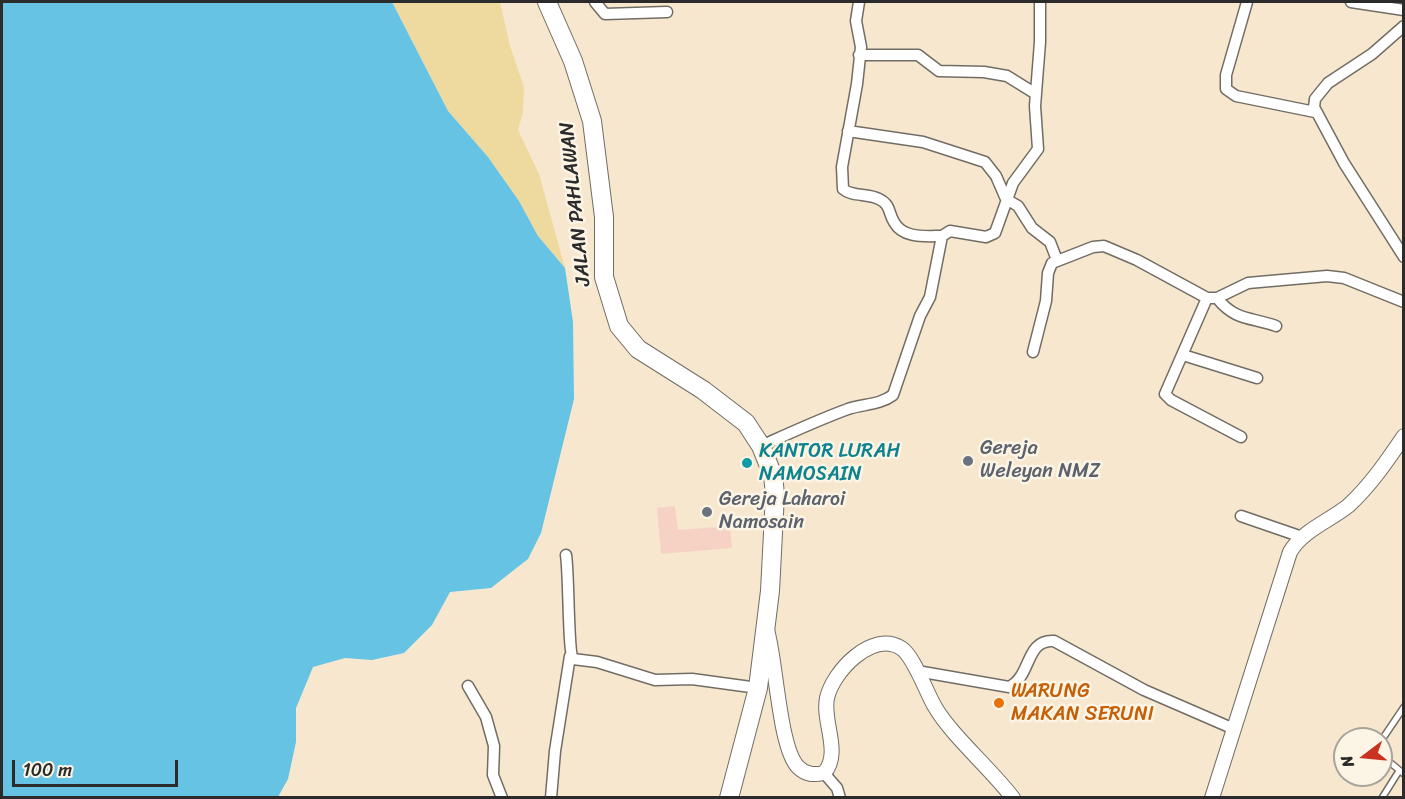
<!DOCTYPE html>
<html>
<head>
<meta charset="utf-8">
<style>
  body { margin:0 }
  #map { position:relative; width:1405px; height:799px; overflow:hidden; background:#f7e7cf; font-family:Sriracha,sans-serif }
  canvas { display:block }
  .frame { position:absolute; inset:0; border:3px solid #2b2b2b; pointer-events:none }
  .north { position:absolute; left:1333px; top:727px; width:60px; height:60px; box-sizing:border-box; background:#fcf5e5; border:2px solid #a8a49b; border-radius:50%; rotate:254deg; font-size:16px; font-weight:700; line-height:24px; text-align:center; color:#2b2b2b }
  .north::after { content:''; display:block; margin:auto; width:21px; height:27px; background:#c8321e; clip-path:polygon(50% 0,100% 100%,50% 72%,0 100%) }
  .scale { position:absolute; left:12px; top:760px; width:166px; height:27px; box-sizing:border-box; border:3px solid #2b2b2b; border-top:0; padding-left:8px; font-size:18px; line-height:21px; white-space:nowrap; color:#2b2b2b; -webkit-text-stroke:4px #fcf5e5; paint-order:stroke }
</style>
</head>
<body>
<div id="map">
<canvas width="1405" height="799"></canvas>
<div class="frame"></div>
<div class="north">N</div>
<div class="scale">100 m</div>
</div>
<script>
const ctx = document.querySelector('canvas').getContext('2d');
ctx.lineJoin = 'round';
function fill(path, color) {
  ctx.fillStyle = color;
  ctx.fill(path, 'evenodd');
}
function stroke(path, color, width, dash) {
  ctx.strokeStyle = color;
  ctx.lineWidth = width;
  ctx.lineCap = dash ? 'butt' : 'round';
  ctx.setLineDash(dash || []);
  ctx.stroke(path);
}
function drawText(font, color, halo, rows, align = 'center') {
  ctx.font = font + ' Sriracha,sans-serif';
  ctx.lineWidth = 5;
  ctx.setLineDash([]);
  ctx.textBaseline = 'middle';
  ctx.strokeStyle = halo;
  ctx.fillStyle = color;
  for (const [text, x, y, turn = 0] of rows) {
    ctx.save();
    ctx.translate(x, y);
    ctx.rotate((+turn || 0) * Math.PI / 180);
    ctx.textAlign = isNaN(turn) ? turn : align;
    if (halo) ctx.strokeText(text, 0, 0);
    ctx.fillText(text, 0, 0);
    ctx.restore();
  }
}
fill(new Path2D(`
  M675,506l3,24 52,-4 2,22 -71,6 -4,-46z`), '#f6d2c5');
fill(new Path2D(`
  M392,2h108l10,44 14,41 -1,25 -5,18 21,44 26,94 -27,-32 -19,-35 -31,-44 -40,-46z`), '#eeda9e');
fill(new Path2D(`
  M2,2h390l56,109 40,46 31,44 19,35 27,32 8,54 1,77 -33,134 -13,26 -37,29 -41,4 -18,33 -28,28 -32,7 -27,-2 -32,9 -17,41v34l-8,37 -10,18h-276z`), '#66c3e4');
const service = new Path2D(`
  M1381,741l23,-34
  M1381,755l23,19
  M1382,798l17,-27`);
const minor = new Path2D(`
  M595,2l10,12 62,-2
  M859,2l-3,19 5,26 -4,37 -15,83 1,22c9,8 25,4 36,10 12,6 9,13 15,23 9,17 32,14 48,14
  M1247,2l-21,73v14l10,7 79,16
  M1351,2l53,8
  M1404,26l-32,28 -44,29 -13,16 -1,8 30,56 60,94
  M859,55h59l21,16 45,1 23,4 29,18
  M848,131l75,11 62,20 11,14 10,23 12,7 14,22 18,14 7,18
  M1207,298l-42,96 6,6 70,37
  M1217,298c18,23 34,19 59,28
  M1033,352l13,-51 2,-28 4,-10 41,-16 11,-1 33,14 70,38h10l31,-15 79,-7 17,2 60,24
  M1183,355l74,23
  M761,446c29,-13 57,-26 87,-37 15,-5 32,-4 45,-14l27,-79 10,-19 12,-61 8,-5 36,6 9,-4 18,-50 25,-34 -3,-43 5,-64v-40
  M1241,516l61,21
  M566,555c3,18 2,97 7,104l24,3 58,18 37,-1 66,9
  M917,671l92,16c23,-11 16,-48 45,-46l90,49 90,39
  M468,686l18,31 8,29 -1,29 9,23
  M824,773l13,15 3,10
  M551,798l4,-47 15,-95`);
const tertiary = new Path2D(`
  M767,630c9,29 12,118 31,137 8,8 16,8 26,6 18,-20 -2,-51 3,-75 6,-27 46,-68 74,-50 13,8 25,44 34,59 17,29 56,62 78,91
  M1212,798l78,-246c12,-21 39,-31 58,-46 22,-20 39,-45 56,-70`);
const trunk = new Path2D(`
  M547,2l26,59 19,60 12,96v60l15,49 19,23 65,41 43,33 15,23 12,30 2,18 -5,97 -12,97 -29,110`);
stroke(service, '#726d64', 8);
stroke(minor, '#726d64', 13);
stroke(tertiary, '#726d64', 16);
stroke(trunk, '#726d64', 20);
stroke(service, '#fff', 5);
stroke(minor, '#fff', 10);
stroke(tertiary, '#fff', 14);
stroke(trunk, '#fff', 18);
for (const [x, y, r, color] of [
  [968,461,6,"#6b7280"],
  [747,463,6,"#0f9aa8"],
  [707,512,6,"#6b7280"],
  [999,703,6,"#e8710a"]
]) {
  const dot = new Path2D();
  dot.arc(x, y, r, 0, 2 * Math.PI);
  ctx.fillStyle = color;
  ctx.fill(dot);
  stroke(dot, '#fcf5e5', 2);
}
drawText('20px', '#2b2b2b', '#fcf5e5', [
  ["JALAN PAHLAWAN",576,204,-96]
]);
drawText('20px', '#5b616d', '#fcf5e5', [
  ["Gereja",980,449],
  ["Weleyan NMZ",980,472],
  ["Gereja Laharoi",719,500],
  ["Namosain",719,523]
], 'left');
drawText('20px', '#0d838f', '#fcf5e5', [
  ["KANTOR LURAH",759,452],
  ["NAMOSAIN",759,475]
], 'left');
drawText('20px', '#c56008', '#fcf5e5', [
  ["WARUNG",1011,692],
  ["MAKAN SERUNI",1011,715]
], 'left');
</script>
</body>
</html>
